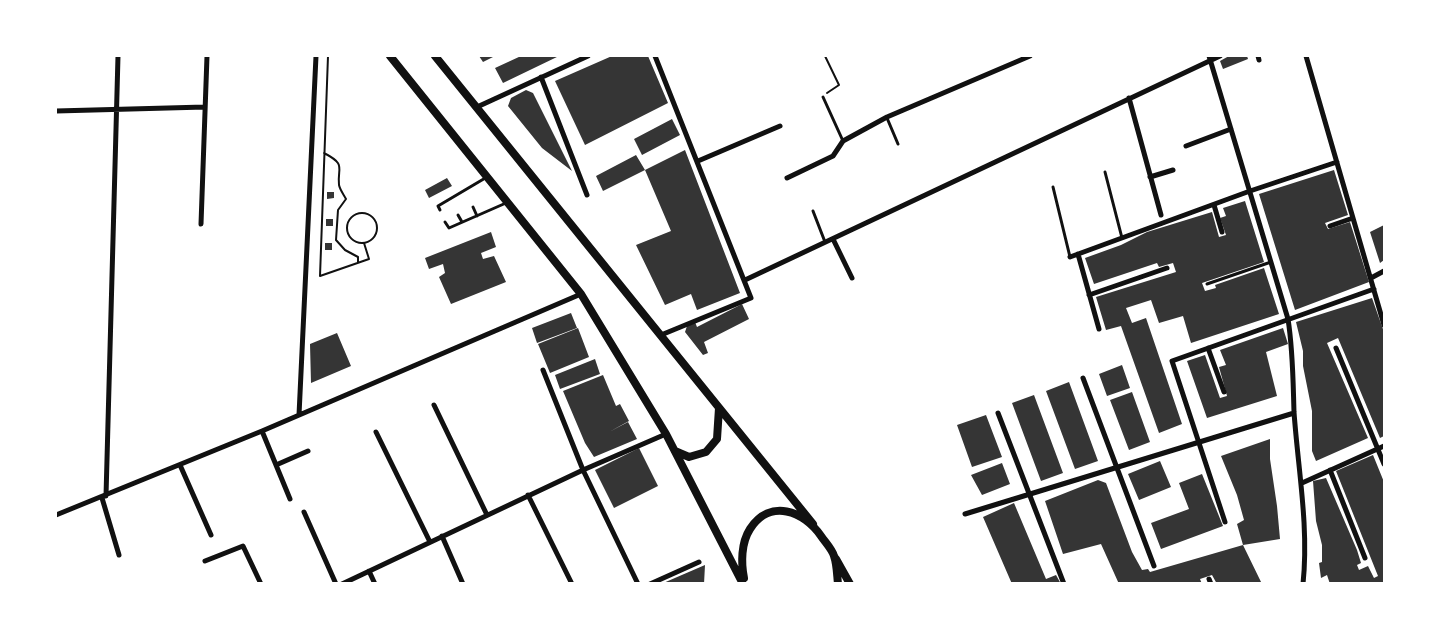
<!DOCTYPE html>
<html>
<head>
<meta charset="utf-8">
<style>
  body { margin:0 }
  #map { position:relative; width:1440px; height:639px; overflow:hidden; background:#fff; font-family:"IBM Plex Sans",sans-serif }
  canvas { display:block }
  .frame { position:absolute; inset:0; border:57px solid #fff; pointer-events:none }
</style>
</head>
<body>
<div id="map">
<canvas width="1440" height="639"></canvas>
<div class="frame"></div>
</div>
<script>
const ctx = document.querySelector('canvas').getContext('2d');
ctx.lineJoin = 'round';
function fill(path, color) {
  ctx.fillStyle = color;
  ctx.fill(path, 'evenodd');
}
function stroke(path, color, width, dash) {
  ctx.strokeStyle = color;
  ctx.lineWidth = width;
  ctx.lineCap = dash ? 'butt' : 'round';
  ctx.setLineDash(dash || []);
  ctx.stroke(path);
}
fill(new Path2D(`
  M479,56h16l-12,6z
  M521,56h38l-56,27 -8,-15z
  M612,56h36l20,47 -83,42 -30,-64z
  M1229,56h18l1,3 -25,10 -3,-8z
  M526,90l7,3 39,78 -30,-23 -34,-42 3,-8z
  M672,119l8,16 -38,20 -8,-16z
  M685,150l55,143 -43,17 -6,-16 -26,11 -29,-60 35,-14 -26,-61z
  M636,155l9,15 -42,21 -7,-15z
  M1334,170l14,45 -23,8 3,6 22,-7 19,60 -74,28 -36,-116z
  M447,178l5,8 -23,12 -4,-8z
  M327,192h7v6l-7,1z
  M1245,201l19,61 -62,21 3,8 11,-3 -1,-3 49,-17 15,46 -88,29 -8,-27 -24,7 -8,-23 -25,8 6,15 14,-5 36,106 -23,9 -38,-107 -15,4 -10,-33 80,-25 -3,-9 -14,4 -2,-4 -63,21 -9,-26 36,-13 26,-13 65,-20 7,25 7,-2 -6,-17 6,-2 -3,-8z
  M326,219h7v7h-7z
  M1384,225v35l-4,3 -10,-31z
  M491,232l5,15 -15,6 2,6 11,-3 12,26 -55,22 -12,-27 6,-4 -2,-9 -14,5 -4,-11z
  M325,243h7v7h-7z
  M1372,298l12,34v104l-4,2 -42,-100 -11,5 41,95 -52,23 -4,-10v-40l-9,-45v-15l-7,-29z
  M742,304l7,15 -45,23 4,11 -5,2 -18,-23 2,-6 8,-4 2,5z
  M571,313l6,15 -40,15 -5,-15z
  M578,328l11,29 -39,16 -12,-29z
  M1283,328l5,16 -22,8 11,44 -70,22 -20,-57 18,-6 15,43 7,-2 -8,-29 7,-2 -6,-15z
  M337,333l14,33 -40,17 -1,-39z
  M595,359l5,15 -40,15 -5,-14z
  M1122,365l8,23 -23,8 -8,-22z
  M603,375l13,31 4,-2 9,17 -20,11 19,-10 9,17 -43,18 -9,-14 -22,-52z
  M1069,382l29,79 -23,8 -29,-78z
  M1132,392l18,50 -21,8 -19,-50z
  M1034,395l29,78 -22,8 -29,-78z
  M986,415l16,42 -30,10 -15,-42z
  M1270,439v20l7,47 3,33 -37,6 19,39h-45l-5,-9 -12,4 2,5h-83l-18,-40 -38,10 -18,-53 53,-21 8,3 26,69 10,18 6,-1 2,3 93,-27 -6,-21 7,-4 -7,-25 -16,-39z
  M639,448l19,38 -44,22 -19,-38z
  M1373,455l11,27v102h-54l-3,-9 -6,3 -2,-15 3,-1v-17l-6,-24 -3,-40 13,-3 31,72 4,13 -4,2 2,5 9,-4 6,12 4,-2 -42,-105z
  M1160,461l11,26 -32,13 -11,-26z
  M1002,463l8,21 -28,11 -11,-20z
  M1202,474l21,52 -62,23 -10,-26 38,-14 -10,-26z
  M1014,503l32,76 10,-4 5,9h-49l-29,-67z
  M705,565l-1,19h-43z`), '#353535');
stroke(new Path2D(`
  M328,56l-8,220 49,-17 -5,-16
  M825,56l14,29 -12,8
  M324,153c23,12 13,14 15,32 1,5 5,10 7,14l-8,11 -2,30 9,10 13,7v5
  M347 228a15 15 0 1 1 30 0a15 15 0 1 1-30 0Z`), '#111', 2);
stroke(new Path2D(`
  M823,97l20,44
  M887,118l11,26
  M1105,172l17,66
  M1053,187l17,70
  M473,207l4,9
  M440,210l-2,-4 49,-29
  M813,211l12,31
  M458,215l4,7
  M445,222l4,6 57,-25
  M1207,284l64,-22`), '#111', 3);
stroke(new Path2D(`
  M655,56l96,242 -90,37
  M1209,56l79,263c5,31 5,61 6,93 4,57 15,114 9,172
  M1258,56l1,4
  M1306,56l78,269
  M541,77l46,118
  M1129,98l32,117
  M477,107l111,-51
  M56,111l149,-4
  M1186,146l45,-17
  M698,161l82,-35
  M1150,177l23,-7
  M787,178l46,-22 10,-15 44,-24 143,-61
  M1214,205l8,27
  M201,224l6,-168
  M1330,226l23,-8
  M833,239l19,39
  M1078,254l21,75
  M1070,257l180,-66 87,-29
  M1371,278l13,-7
  M745,280l475,-224
  M1089,295l78,-27
  M1208,348l16,44
  M1336,348l48,116
  M543,370l40,100 55,114
  M1083,378l71,188
  M434,405l53,110
  M998,413l66,171
  M299,415l17,-359
  M262,431l28,68
  M376,432l54,110
  M180,465l31,70
  M276,465l32,-14
  M1330,470l35,88
  M1302,483l82,-37
  M528,495l44,89
  M106,496l12,-440
  M102,498l17,57
  M304,512l32,72
  M965,514l329,-101
  M56,515l206,-84 319,-137
  M1225,522l-53,-161 202,-72
  M442,536l21,48
  M205,561l38,-15 18,38
  M369,571l6,13
  M1209,579l2,5
  M342,584l241,-114 83,-36
  M650,584l49,-22`), '#111', 5);
stroke(new Path2D(`
  M390,56l191,238 85,140 77,150
  M435,56l378,468
  M675,451l14,6 17,-5 11,-13 2,-31
  M836,559l14,25
  M744,578c-3,-15 -3,-35 6,-49 20,-31 54,-18 71,7 4,6 11,13 13,20 3,8 3,19 4,28`), '#111', 8);
</script>
</body>
</html>
